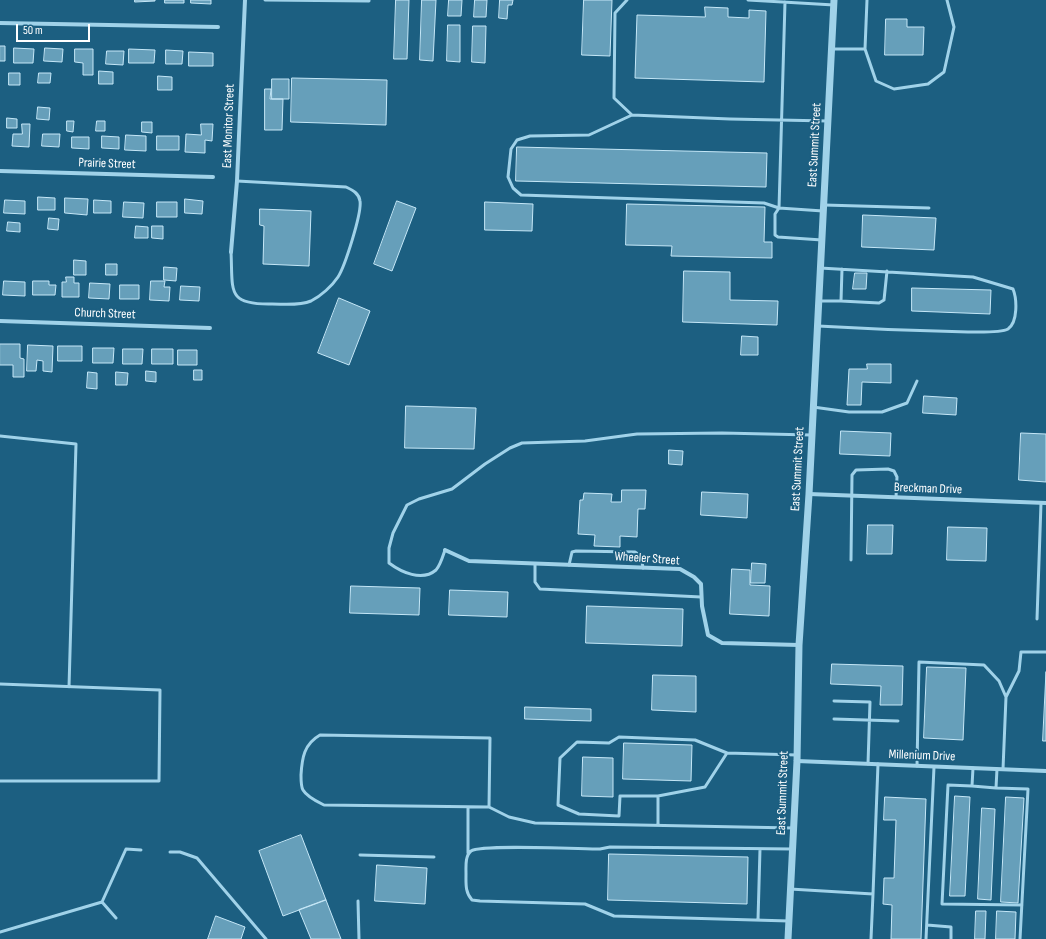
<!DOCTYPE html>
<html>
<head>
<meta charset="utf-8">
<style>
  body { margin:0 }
  #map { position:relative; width:1046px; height:939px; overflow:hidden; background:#1c5f81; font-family:"Sofia Sans Condensed",sans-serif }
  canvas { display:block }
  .scale { position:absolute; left:16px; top:24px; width:74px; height:18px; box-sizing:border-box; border:2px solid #fff; border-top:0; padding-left:5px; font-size:12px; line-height:14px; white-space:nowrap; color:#fff; -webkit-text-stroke:3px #1c5f81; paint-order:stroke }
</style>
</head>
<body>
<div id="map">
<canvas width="1046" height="939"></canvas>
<div class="scale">50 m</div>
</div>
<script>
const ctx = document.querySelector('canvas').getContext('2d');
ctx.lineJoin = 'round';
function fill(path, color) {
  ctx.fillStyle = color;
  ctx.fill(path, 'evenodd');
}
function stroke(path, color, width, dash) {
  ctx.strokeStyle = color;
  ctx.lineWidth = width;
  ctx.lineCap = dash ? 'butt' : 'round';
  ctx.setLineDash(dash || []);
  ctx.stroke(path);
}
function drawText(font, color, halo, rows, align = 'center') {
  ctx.font = font + ' "Sofia Sans Condensed",sans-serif';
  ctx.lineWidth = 4;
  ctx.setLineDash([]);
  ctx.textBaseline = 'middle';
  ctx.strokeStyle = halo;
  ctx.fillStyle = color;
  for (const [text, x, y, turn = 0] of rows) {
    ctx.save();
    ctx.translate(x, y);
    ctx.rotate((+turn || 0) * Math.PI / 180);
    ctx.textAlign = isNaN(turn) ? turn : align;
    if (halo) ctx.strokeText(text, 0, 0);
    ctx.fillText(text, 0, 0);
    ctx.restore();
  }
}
const building = new Path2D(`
  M135,0h20v1l-20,1z
  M165,0h19v3h-19z
  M191,0h20v4l-20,-1z
  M396,0h13l-2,59h-13z
  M422,0h14l-3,61 -13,-1z
  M449,0h13l-1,16h-13z
  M475,0h12l-1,17h-12z
  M500,0h13l-1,5h-4l-1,14 -8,-1z
  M584,0h28l-2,56 -28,-1z
  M705,7l23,1v9l21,1v-8l17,1 -2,71 -129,-4 2,-63 68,2z
  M886,19h21v8h17l-1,28h-38z
  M448,25h12v37l-13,-1z
  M473,26h13l-1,37 -13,-1z
  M0,46h5v15h-5z
  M14,48l20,1 -1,14h-19z
  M45,48l18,1 -1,13 -18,-1z
  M75,49h18v26h-10v-12l-8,-1z
  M129,49l26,1 -1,13h-25z
  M166,50l17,1 -1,13h-16z
  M107,51h17l-1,14 -17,-1z
  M189,52l24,1v13h-24z
  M99,71l14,1v12h-14z
  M9,73h11v12h-11z
  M39,73h12l-1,10h-12z
  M158,76l14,1v13h-14z
  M292,78l95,2 -1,45 -95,-3z
  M272,79h17v20h-17z
  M265,89h6l-1,10h13l-1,31h-17z
  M38,107l12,1 -1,12 -12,-1z
  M7,118l10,1v9h-10z
  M67,121h7l-1,11 -6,-1z
  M97,121h8v10h-9z
  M142,122h10v11l-10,-1z
  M22,124h8l-1,23 -17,-1 1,-12h9z
  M201,124h12l-1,17 -7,-1v13l-20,-1 1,-18 15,1z
  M43,134h17l-1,13 -17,-1z
  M126,135l20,1v15l-21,-1z
  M102,136l17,1v12l-17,-1z
  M157,136h22v14h-22z
  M72,137h17v12l-17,-1z
  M517,147l250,6 -1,34 -250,-6z
  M38,197l17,1v12h-17z
  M65,198l23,1 -1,16 -22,-2z
  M185,199l18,2 -1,13 -17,-1z
  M5,200l20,1v13l-21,-1z
  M94,200l17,1v12h-17z
  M397,201l19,7 -24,63 -18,-7z
  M124,202l20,1 -1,15 -20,-1z
  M157,202h20v15h-20z
  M485,202l48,2 -1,27 -47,-1z
  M627,204l138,3 -1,35h8v16l-101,-2 1,-10 -46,-1z
  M260,209l51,2 -2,55 -46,-2 1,-38 -4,-1z
  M863,215l73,3 -2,32 -72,-3z
  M49,218l10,1 -1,11 -10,-1z
  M8,222l12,1v9l-13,-1z
  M136,226l12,1v11h-13z
  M152,226h11v13l-11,-1z
  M74,260l12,1v14h-12z
  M106,264h11v11h-11z
  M164,267l13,1 -1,13 -12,-1z
  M684,271l46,1v28l48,1 -1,24 -94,-3z
  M855,273h12l-1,16h-13z
  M66,277h8v6h5v14h-17v-15h4z
  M4,281l21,1v14l-22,-1z
  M33,281h16v4h7l-1,10h-22z
  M151,281h14l-1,6h6l-1,14 -19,-1z
  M90,283l20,1 -1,15 -20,-1z
  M120,285h19v14h-19z
  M181,286l19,1 -1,14 -19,-1z
  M912,288l79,2 -1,24 -78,-3z
  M339,298l31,13 -21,54 -31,-12z
  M742,336l16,1v18h-17z
  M0,344h20v14l4,1v18h-11v-12h-13z
  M28,345l25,1 -1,26 -9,-1v-10l-6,-1 -1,11h-9z
  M58,346h24v15h-24z
  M93,348h21l-1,15h-20z
  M123,349h20l-1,15h-19z
  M152,349h21v15h-21z
  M178,350h19v15h-19z
  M867,364h24v19l-29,-1 -1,23h-14l2,-36h18z
  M194,370h8v10h-8z
  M146,371l10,1v10l-10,-1z
  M88,372l9,1v16l-10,-1z
  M116,372l12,1 -1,12h-11z
  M924,396l33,2 -1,17 -33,-2z
  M406,406l70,2 -2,41 -69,-1z
  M841,431l50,2 -1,23 -50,-2z
  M1021,433l25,1v48l-27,-2z
  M669,450l14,1 -1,14 -13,-1z
  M622,490h24l-1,19h-7l-1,28 -17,-1v11l-26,-1 1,-11 -17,-1 2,-34h3l1,-7 28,1 -1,8h10z
  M702,492l46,2 -1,24 -46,-3z
  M868,525h25l-1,29h-25z
  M948,527l39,1 -1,33 -39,-1z
  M752,563l14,1 -1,19h-14z
  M732,569l18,1v15l20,1 -1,30 -39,-2z
  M351,586l69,2 -1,27 -69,-2z
  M450,590l58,2 -1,25 -58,-2z
  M587,606l96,3 -1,37 -96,-3z
  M832,664l71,2 -1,39h-22l1,-19 -50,-2z
  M927,667l39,1 -3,72 -39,-2z
  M1046,672v69h-3z
  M653,675l43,1v36l-44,-2z
  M525,707l66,2v12l-66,-2z
  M624,743l68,2 -1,36 -68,-2z
  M583,757l30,1v39l-31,-1z
  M955,796l15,1 -5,99h-15z
  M885,797l41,2 -5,140h-30l1,-34 -9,-1 1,-26h10l2,-58h-12z
  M1006,797l18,1 -6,105 -17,-1z
  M982,808l13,1 -4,91 -13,-1z
  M301,835l25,65 -43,16 -24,-65z
  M609,854l139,3 -1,47 -139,-4z
  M377,865l50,3 -2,36 -50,-3z
  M326,900l15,39h-30l-12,-29z
  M976,911h10l-1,28h-10z
  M997,911l19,1 -1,27h-19z
  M216,916l29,11 -4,12h-33z`);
fill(building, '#669fba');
stroke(building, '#c5e7f7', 1);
stroke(new Path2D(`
  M265,0l104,1v-1
  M627,0l-12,13 -1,85 18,17 98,4 98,2
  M748,0l86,5
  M785,2l-6,206 44,3
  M833,49h32l11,32 18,8 34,-5 16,-12 10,-45 -7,-27
  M865,49l2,-49
  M632,115l-43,20 -59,1 -13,4 -6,9 -3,28 5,11 8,7 243,8 15,5 -4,6v21l3,2 44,3
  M824,205l105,3
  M231,252c2,39 -5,53 41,52 12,0 27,2 39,-3 10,-5 21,-15 27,-24 7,-11 24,-64 22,-76 -1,-8 -8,-11 -14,-14l-109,-6
  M842,269l-1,32 38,2 5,-3 3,-29
  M819,301h22
  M818,326c50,3 100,5 150,6 9,0 33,1 40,-3 10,-7 9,-30 5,-40l-40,-12 -153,-9
  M813,407l36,5h33l25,-9 10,-22
  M0,436l76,8 -7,243
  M445,550c-2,6 -5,16 -9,20 -14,12 -35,2 -47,-7v-15l4,-15 14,-28 12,-6 33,-10 33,-25 25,-16 12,-5 63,-2 52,-7 85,-1 90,2
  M851,560l1,-85 4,-5 32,-1 6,2 3,6 -1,20
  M535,564v18l5,7 161,8
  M569,565l3,-13 4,-1 59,1 6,4 2,12
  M1037,619l4,-116
  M0,684l160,6 -1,91h-159
  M834,701l36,1 -2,62
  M834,719l64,2
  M727,753l-32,-13 -76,-3 -10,6 -32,-1 -17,16 -2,47 21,9 40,2 1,-20h38l47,-9 22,-34 70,2
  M917,766l2,-104 65,3 15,16 7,16
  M973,768l-1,18 -24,-1 -6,119 80,1
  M997,769l-1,19 32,1 -8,150
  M1003,769l3,-72 13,-26 2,-19h25
  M972,786l24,2
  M658,796v29
  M468,807v46
  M489,807l-165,-2c-6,-3 -17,-8 -21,-15 -2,-3 -2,-11 -2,-15 1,-17 3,-31 19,-40l170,3 -1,69 20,10 26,6 258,5
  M170,852h10l17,6 69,81
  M360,855l74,2
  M790,889l83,5 -2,45
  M873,894l5,-130
  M358,901l1,38
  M102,902l14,16
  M758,920l2,-71
  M789,921l-175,-5 -29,-12 -105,-3 -8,-1c-7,-8 -6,-16 -6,-26 0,-8 -1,-18 5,-23 10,-7 110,-2 129,-2l10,-2 182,2
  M927,925l24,2v12
  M0,932l102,-30 24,-53 15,1
  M926,939l8,-172`), '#a0d2e9', 3);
stroke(new Path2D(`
  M0,23l218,4
  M0,171l213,6
  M231,252l6,-71 8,-181
  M0,321l210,7
  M809,494l237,9
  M445,550l24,11 211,8 14,8 7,7 1,22 6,29 14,8 77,2
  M797,761l249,10`), '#a0d2e9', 4);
stroke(new Path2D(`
  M788,939l9,-178 2,-116 10,-151 25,-494`), '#a0d2e9', 7);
drawText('13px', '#fff', '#1c5f81', [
  ["East Monitor Street",229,126,-88],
  ["East Summit Street",815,145,-87],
  ["Prairie Street",107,164,2],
  ["Church Street",105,314,2],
  ["East Summit Street",798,469,-87],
  ["Breckman Drive",928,489,2],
  ["Wheeler Street",647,559,4],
  ["Millenium Drive",922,756,2],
  ["East Summit Street",783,793,-88]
]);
</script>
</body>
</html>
